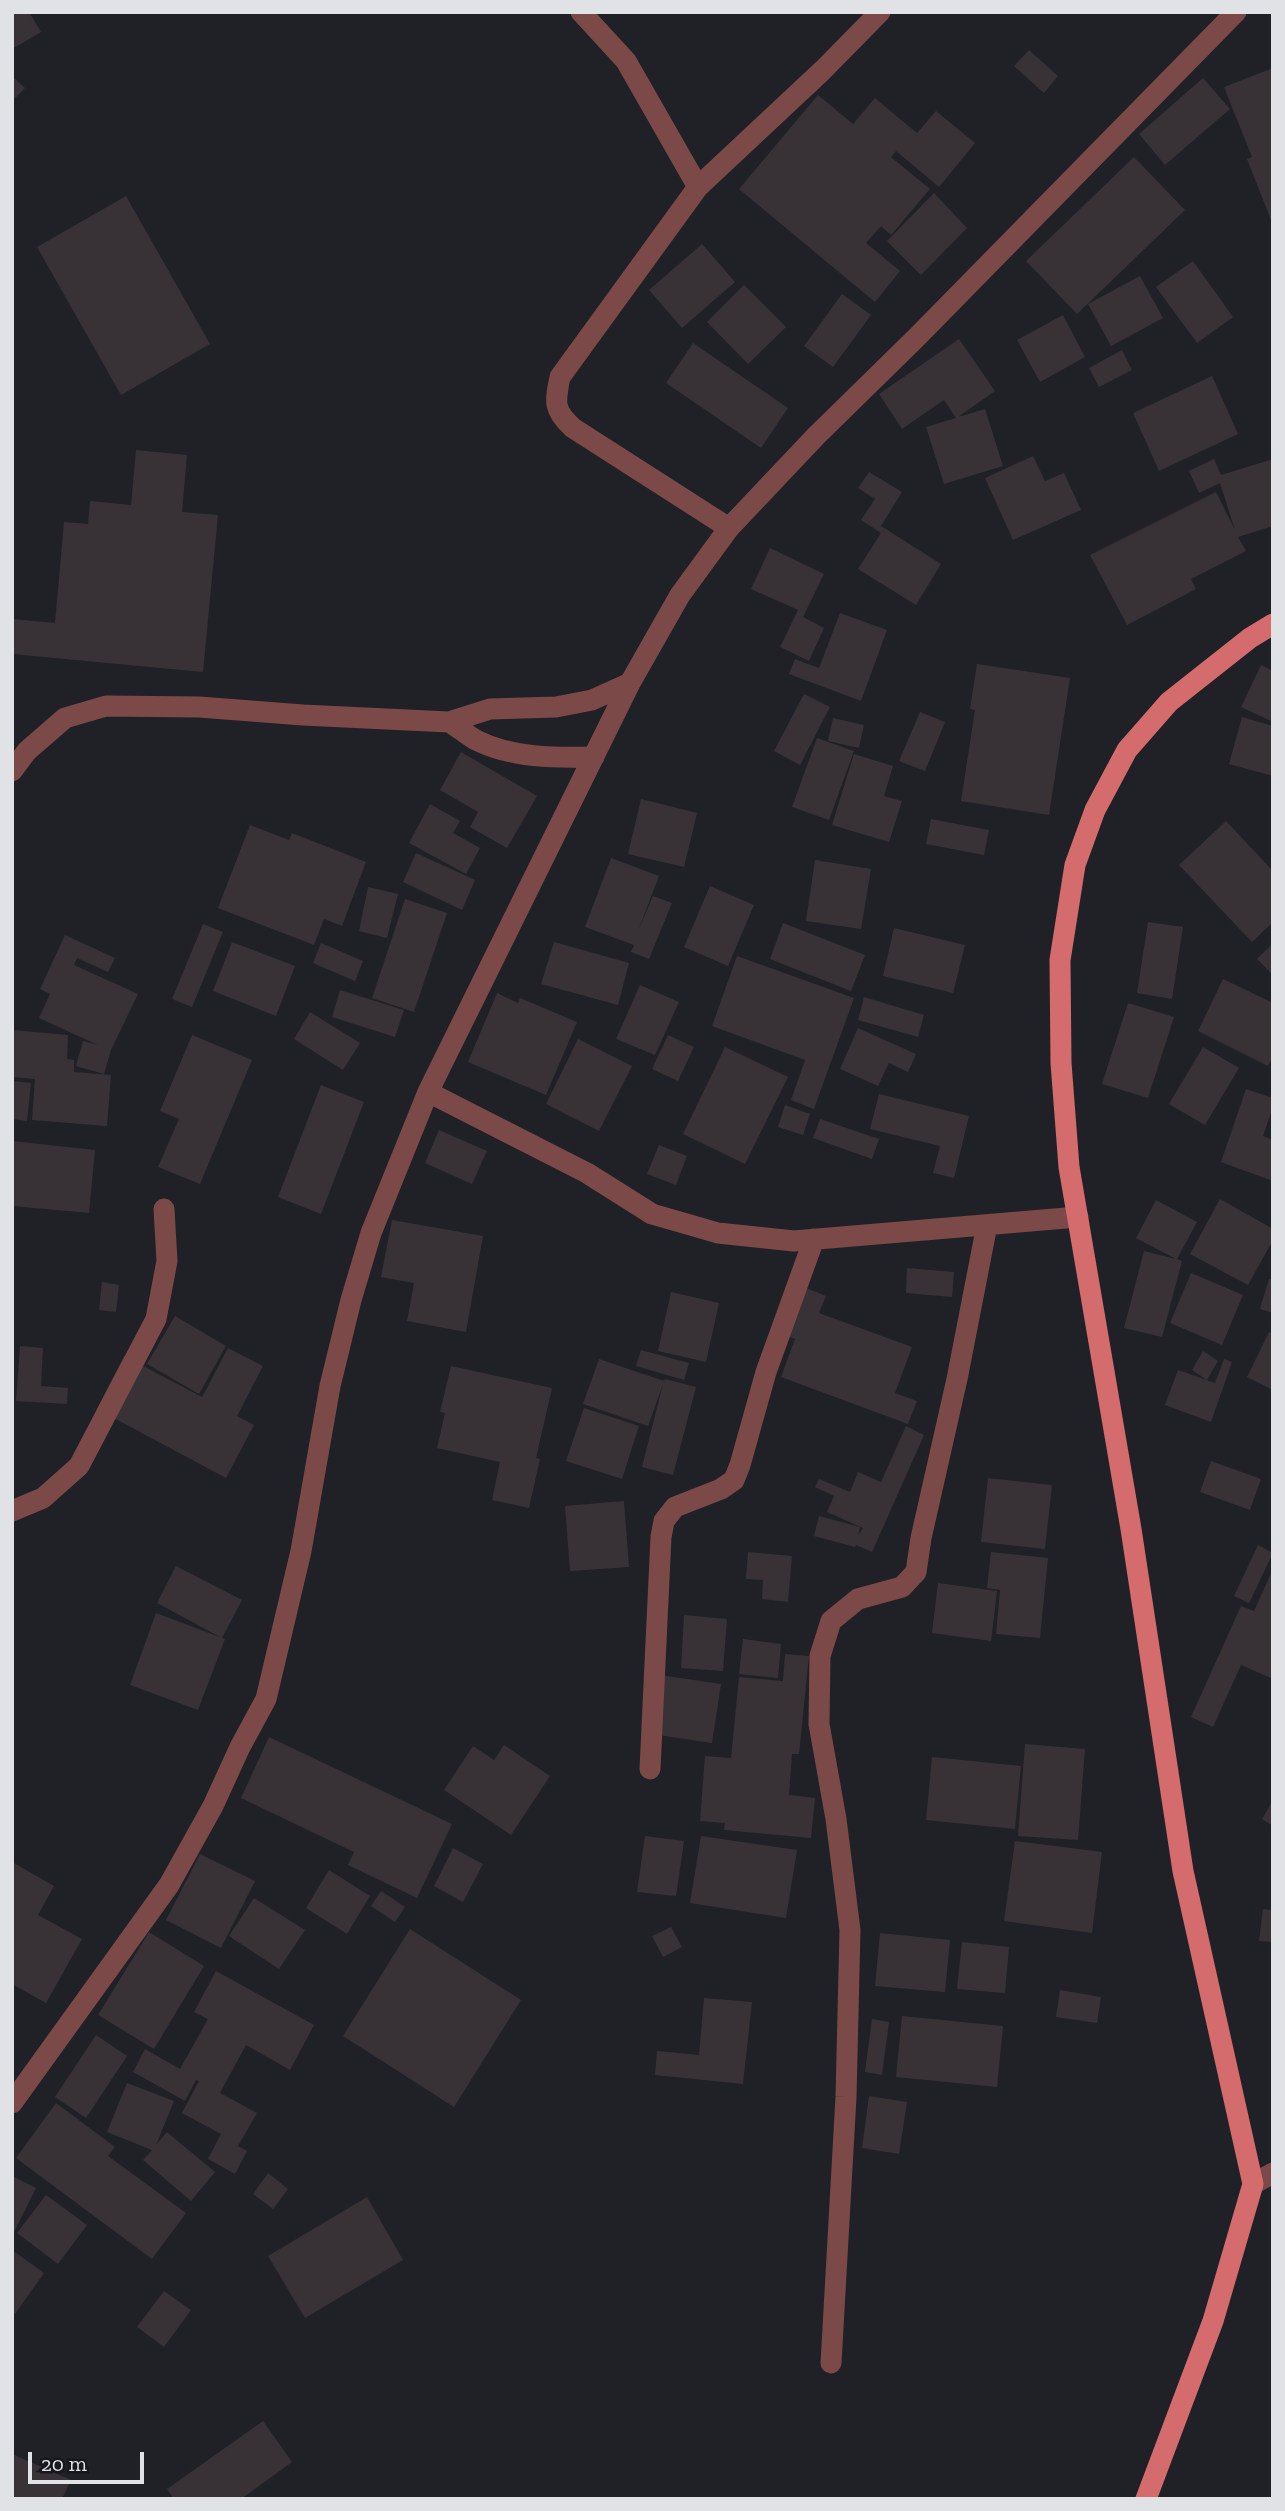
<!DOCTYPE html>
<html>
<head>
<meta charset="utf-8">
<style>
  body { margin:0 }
  #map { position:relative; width:1285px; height:2511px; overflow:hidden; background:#1f2127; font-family:"Zilla Slab",serif }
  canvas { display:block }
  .frame { position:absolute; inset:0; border:14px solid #e0e2e6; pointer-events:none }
  .scale { position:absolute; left:28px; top:2452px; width:116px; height:32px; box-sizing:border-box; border:4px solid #e0e2e6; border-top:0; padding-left:9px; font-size:21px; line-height:24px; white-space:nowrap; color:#e0e2e6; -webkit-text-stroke:5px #16181d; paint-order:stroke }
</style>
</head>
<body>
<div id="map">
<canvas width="1285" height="2511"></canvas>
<div class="frame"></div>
<div class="scale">20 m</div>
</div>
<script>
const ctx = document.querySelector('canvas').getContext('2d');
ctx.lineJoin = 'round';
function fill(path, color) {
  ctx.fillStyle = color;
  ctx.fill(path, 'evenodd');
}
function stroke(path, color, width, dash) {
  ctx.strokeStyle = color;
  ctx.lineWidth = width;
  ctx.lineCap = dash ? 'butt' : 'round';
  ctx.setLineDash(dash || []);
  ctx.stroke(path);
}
fill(new Path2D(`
  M12,12h17l12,20 -29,17z
  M1029,50l29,26 -14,17 -30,-27z
  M1273,68v157l-26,-66 5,-2 -28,-70z
  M12,76l13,12 -13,13z
  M1203,78l27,31 -65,56 -26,-31z
  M818,95l35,29 22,-26 42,35 19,-22 39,32 -36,44 -43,-36 -5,6 39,32 -39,46 -10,-9 -15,17 34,28 -25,31 -136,-113z
  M1134,157l51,53 -108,104 -51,-53z
  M934,193l33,35 -46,47 -34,-34z
  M126,196l84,148 -89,51 -84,-148z
  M702,244l33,38 -53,46 -33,-38z
  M1193,261l40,56 -36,26 -41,-56z
  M1140,276l23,42 -52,28 -23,-42z
  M744,285l42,42 -38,37 -41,-42z
  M842,294l29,21 -38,52 -29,-21z
  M1063,315l22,42 -45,25 -23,-42z
  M959,339l36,52 -37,26 27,-8 18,57 -59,18 -18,-57 30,-9 -12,-18 -42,29 -23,-35z
  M693,343l95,65 -27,40 -95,-65z
  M1122,350l10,20 -33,17 -10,-19z
  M1212,376l26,58 -79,37 -26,-58z
  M136,450l51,5 -5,57 36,3 -15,157 -191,-18v-35l43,4 9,-101 24,2 2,-23 41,4z
  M1033,456l12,25 19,-8 17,37 -68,30 -28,-62z
  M1214,459l7,16 52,-16v67l-35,11 8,14 -55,28 5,10 -69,36 -37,-70 126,-63 19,38 -15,-47 -21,10 -10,-22z
  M869,472l33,20 -21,34 60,38 -25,41 -58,-36 23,-36 -20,-13 14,-21 -17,-11z
  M770,548l54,26 -21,43 21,11 -15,33 -29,-14 18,-37 -47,-21z
  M840,613l47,17 -26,71 -72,-27 6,-15 24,9z
  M977,664l93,14 -21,137 -88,-14 14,-91 -5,-1z
  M1261,665l12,6v51l-32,-15z
  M804,694l26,13 -30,58 -26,-14z
  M920,712l25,10 -20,49 -26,-10z
  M1242,717l31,9v50l-44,-12z
  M833,718l31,7 -5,23 -31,-7z
  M817,738l37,13 -25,69 -37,-13z
  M461,752l76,44 -30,52 -37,-21 8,-15 -38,-22z
  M854,754l39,12 -9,30 18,5 -13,41 -57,-17z
  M641,799l56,14 -13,54 -56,-13z
  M430,804l30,17 -7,12 27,15 -14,26 -57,-31z
  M931,819l58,11 -5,25 -58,-11z
  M1226,821l47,50v51l-21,20 -73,-77z
  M250,825l39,15 3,-7 74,29 -24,64 -18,-7 -10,26 -96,-37z
  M416,853l59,27 -13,30 -59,-28z
  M611,858l48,18 -21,55 15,-35 19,7 -23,56 -18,-7 3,-7 -49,-18z
  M815,860l56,9 -10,60 -55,-8z
  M710,886l44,19 -26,61 -44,-19z
  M368,887l30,7 -11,44 -28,-7z
  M405,899l42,14 -33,99 -42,-14z
  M1148,922l35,5 -11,72 -35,-6z
  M783,923l82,32 -14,36 -81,-32z
  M203,924l20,8 -31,75 -20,-8z
  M894,928l71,17 -12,48 -70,-17z
  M65,935l50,23 -7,14 -31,-14 -3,7 64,29 -27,56 -7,24 -28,-8 7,-25 15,4 -59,-27 11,-24 -10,-5z
  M232,942l63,24 -19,50 -63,-25z
  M554,942l75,21 -11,42 -77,-21z
  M321,943l42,18 -8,20 -42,-18z
  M1273,943v32l-16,-16z
  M737,956l117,42 -40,111 -23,-9 14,-40 -93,-34z
  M1223,979l50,24v53l-5,10 -70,-35z
  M640,985l39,17 -24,53 -39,-16z
  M340,990l64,20 -9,27 -63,-20z
  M497,993l21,10 2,-5 57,24 -31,73 -78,-33z
  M864,997l60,18 -6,22 -60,-17z
  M1128,1003l46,14 -26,81 -46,-14z
  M310,1012l50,31 -17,27 -49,-31z
  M858,1028l58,26 -8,18 -19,-9 -11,23 -38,-17z
  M12,1030l56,5 -1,24 7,1v12l37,3 -4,51 -75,-6 3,-41 -23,-2z
  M192,1035l60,25 -52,124 -42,-17 21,-48 -19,-8z
  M668,1035l26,12 -16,34 -26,-12z
  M578,1039l54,27 -33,65 -53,-27z
  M725,1047l63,30 -43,87 -62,-30z
  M1203,1047l36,21 -34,57 -36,-21z
  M12,1081l19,2 -4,38 -15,-2z
  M321,1085l43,17 -43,112 -43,-17z
  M1246,1089l27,9v9l-10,29 10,4v41l-52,-19z
  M879,1094l90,22 -15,62 -21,-5 7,-27 -70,-17z
  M785,1105l25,9 -7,21 -25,-8z
  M820,1119l59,20 -7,20 -59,-21z
  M439,1130l48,21 -15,33 -47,-21z
  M12,1141l83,9 -6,63 -77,-7z
  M659,1145l28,11 -11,29 -29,-11z
  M1220,1199l53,30v11l-25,45 -58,-31z
  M1156,1200l41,22 -20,37 5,2 -20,76 -38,-9 20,-77 32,8 -40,-21z
  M392,1220l91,16 -17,96 -59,-11 7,-38 -33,-6z
  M907,1268l47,4 -2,25 -46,-4z
  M1191,1273l52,22 -21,50 -52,-22z
  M1269,1279l4,1v33l-13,-4z
  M102,1282l17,3 -3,27 -17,-2z
  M796,1284l30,12 -7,17 93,34 -17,46 22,8 -9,23 -127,-47 14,-38 -17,-6z
  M671,1292l48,11 -13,59 -48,-11z
  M175,1316l51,30 -27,48 -52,-30z
  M1269,1332l4,2v56l-26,-13z
  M20,1346l23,2 -2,38 27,2 -1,16 -51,-3z
  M228,1348l35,18 -26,50 17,9 -28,53 -129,-69 27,-53 78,41z
  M641,1350l48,13 -5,17 -48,-14z
  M1203,1351l15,10 -11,19 -15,-10z
  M599,1359l65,22 1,-2 31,8 -23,88 -31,-8 21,-83 -15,42 -65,-22z
  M1224,1359l8,3 -21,60 -46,-17 13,-35 37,13z
  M451,1366l101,22 -16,70 4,1 -11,49 -37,-8 8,-38 -63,-14 8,-35 -5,-1z
  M584,1408l55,18 -17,53 -56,-18z
  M906,1426l18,9 -52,117 -16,-7 -1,2 -41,-11 5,-20 41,11 -2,8 5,-7 -36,-16 7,-16 -19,-9 4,-8 31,13 8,-20 23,10z
  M1211,1461l50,18 -11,31 -50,-18z
  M988,1478l64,7 -7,64 -64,-7z
  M624,1501l5,66 -59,4 -5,-65z
  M1258,1545l15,8 -24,50 -15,-7z
  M748,1552l44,4 -4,46 -26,-3 1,-19 -17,-1z
  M991,1552l57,6 -8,80 -44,-4 4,-44 -13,-2z
  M176,1566l66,34 -20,38 -65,-35z
  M1273,1569v110l-32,-14 -28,62 -22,-10 50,-111 13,5z
  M938,1583l59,8 -6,50 -59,-8z
  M156,1613l69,26 -27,71 -68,-25z
  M684,1615l43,4 -4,52 -42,-3z
  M743,1639l38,5 -3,34 -39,-4z
  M785,1654l24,2 -10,98h-7l-3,41 26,3 -4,40 -87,-8 1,-7 -25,-2 5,-65 26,2 8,-81 44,4z
  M660,1675l61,9 -9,59 -61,-9z
  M269,1737l183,87 -35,74 -69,-33 6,-13 -113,-54z
  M1025,1744l60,5 -7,91 -60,-4z
  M504,1745l46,31 -39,59 -67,-45 29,-44 21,14z
  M932,1757l89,9 -6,63 -89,-9z
  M1273,1800v26l-11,-7z
  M645,1836l39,5 -8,55 -39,-4z
  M701,1836l96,14 -11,68 -96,-15z
  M1015,1841l87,11 -10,81 -88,-12z
  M453,1848l30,16 -20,38 -29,-16z
  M200,1854l55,27 -34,67 -55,-28z
  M12,1862l42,24 -16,29 44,24 -36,64 -34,-19z
  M329,1870l41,26 -23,38 -41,-26z
  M381,1891l24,16 -10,15 -24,-16z
  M254,1898l51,32 -26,39 -50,-33z
  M1263,1909l10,1v32l-14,-1z
  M671,1927l11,20 -19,10 -11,-21z
  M410,1929l111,71 -67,107 -111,-71z
  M149,1932l55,34 -50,83 -56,-34z
  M880,1933l70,7 -5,52 -70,-6z
  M962,1942l47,5 -4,46 -48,-4z
  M216,1971l98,54 -24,45 -44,-25 -26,48 37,20 -19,33 9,5 -12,23 -27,-15 13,-25 -39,-21 17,-32 -3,-1 -11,21 -52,-29 12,-23 35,20 28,-50 -14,-7z
  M1060,1990l41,7 -4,26 -41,-6z
  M704,1998l48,4 -9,82 -88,-9 2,-24 42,4z
  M902,2016l101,10 -6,61 -101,-10z
  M872,2019l17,3 -7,53 -17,-3z
  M96,2035l31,21 -41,62 -31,-21z
  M127,2083l47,18 -18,44 11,-13 48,40 -24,29 -48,-41 9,-10 -45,-18z
  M869,2096l38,6 -8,52 -37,-6z
  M56,2103l59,44 -7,9 78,57 -34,46 -136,-101z
  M268,2173l20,16 -15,20 -20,-15z
  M14,2177l22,11 -24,48v-56z
  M46,2195l41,30 -29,39 -41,-31z
  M367,2197l36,63 -98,58 -37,-62z
  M12,2250l32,23 -29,41 -3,-2z
  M164,2291l27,19 -27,37 -27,-20z
  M263,2421l29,41 -51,37h-67l-7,-10z
  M12,2454l59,26 -9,19h-50z`), '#383236');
stroke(new Path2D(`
  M581,12l45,49 72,126
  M729,528l-156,-100c-20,-18 -18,-26 -13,-51l138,-190 125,-117 57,-58
  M449,722c9,5 18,13 27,18 35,18 80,18 118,17
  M12,771l15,-20 38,-33 41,-12 93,1 104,8 146,7 41,-13 66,-2 36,-7 38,-17
  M428,1092l159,81 65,41 66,19 76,8 284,-24
  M12,1511l31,-13 36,-32 77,-147 11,-58 -3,-52
  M650,1769l11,-232 3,-16 11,-14 46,-18 13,-9 6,-15 26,-93 48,-133
  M12,2103l157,-218 44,-79 27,-59 26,-48 35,-148 29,-165 21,-86 20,-67 57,-141 202,-409 50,-88 49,-67 87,-92 101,-99 319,-325
  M1253,2184l20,-11
  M831,2363l15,-266 4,-167 -14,-111 -17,-95 1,-68 11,-35 27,-22 44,-12 14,-15 5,-34 36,-159 30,-154`), '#7b4948', 21);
stroke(new Path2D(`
  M1146,2499l67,-178 40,-137 -70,-313 -52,-342 -62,-362 -8,-104 -1,-103 15,-95 20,-55 32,-60 42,-48 81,-64 23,-14`), '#d46c6d', 21);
</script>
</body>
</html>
